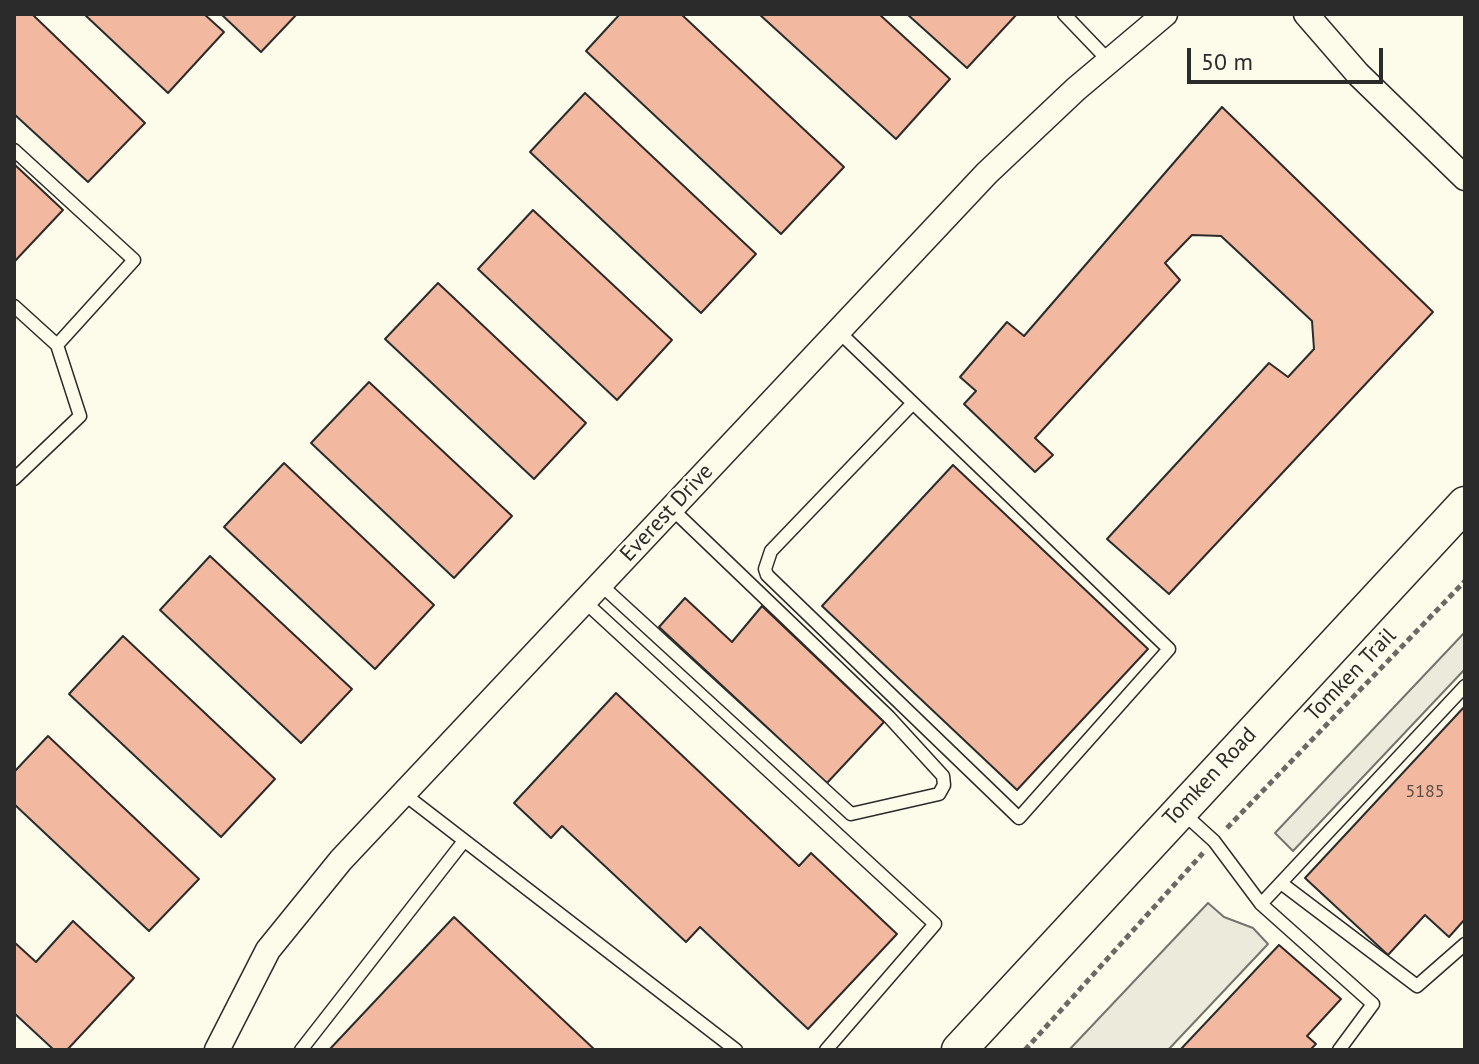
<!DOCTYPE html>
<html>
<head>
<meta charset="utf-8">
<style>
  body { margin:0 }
  #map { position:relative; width:1479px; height:1064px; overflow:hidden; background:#fdfbea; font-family:"PT Sans",sans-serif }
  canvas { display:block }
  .frame { position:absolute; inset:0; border:16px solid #2b2b2b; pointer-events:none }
  .scale { position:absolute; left:1187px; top:48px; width:196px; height:36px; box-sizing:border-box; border:4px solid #2b2b2b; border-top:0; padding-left:10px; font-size:24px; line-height:28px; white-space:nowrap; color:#2b2b2b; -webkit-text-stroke:6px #fdfbea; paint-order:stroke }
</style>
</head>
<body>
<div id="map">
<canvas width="1479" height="1064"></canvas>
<div class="frame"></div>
<div class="scale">50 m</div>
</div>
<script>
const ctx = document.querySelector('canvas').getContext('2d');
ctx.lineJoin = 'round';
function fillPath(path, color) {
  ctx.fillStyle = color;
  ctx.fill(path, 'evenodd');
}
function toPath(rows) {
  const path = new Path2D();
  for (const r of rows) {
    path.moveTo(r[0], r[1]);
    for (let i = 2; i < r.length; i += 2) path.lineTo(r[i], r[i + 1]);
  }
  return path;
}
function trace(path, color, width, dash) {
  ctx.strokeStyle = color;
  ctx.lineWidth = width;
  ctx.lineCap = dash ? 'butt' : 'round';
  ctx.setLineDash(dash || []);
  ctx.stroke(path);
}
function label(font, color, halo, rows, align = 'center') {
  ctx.font = font + ' "PT Sans",sans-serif';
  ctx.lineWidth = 6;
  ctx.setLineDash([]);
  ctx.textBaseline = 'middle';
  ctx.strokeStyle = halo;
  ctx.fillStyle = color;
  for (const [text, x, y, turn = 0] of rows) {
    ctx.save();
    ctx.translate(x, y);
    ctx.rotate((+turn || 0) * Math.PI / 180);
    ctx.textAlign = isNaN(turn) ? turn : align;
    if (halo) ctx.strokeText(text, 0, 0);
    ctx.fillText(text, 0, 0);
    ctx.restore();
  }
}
const parking = toPath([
  [1465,632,1465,669,1293,851,1275,833,1465,632],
  [1208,903,1224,917,1253,928,1268,944,1168,1050,1069,1050,1208,903]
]);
const building = toPath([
  [14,14,32,14,145,123,88,182,14,114,14,14],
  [84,14,204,14,224,32,168,93,84,14],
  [221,14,297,14,261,52,221,14],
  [620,14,681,14,844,167,781,234,586,51,620,14],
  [759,14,879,14,950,79,896,139,759,14],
  [907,14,1017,14,967,68,907,14],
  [585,93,756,254,701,313,530,152,585,93],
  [1222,107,1433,312,1169,594,1107,539,1269,363,1288,377,1314,349,1312,321,1221,236,1192,235,1165,263,1180,280,1035,438,1053,455,1035,472,964,404,976,391,960,377,1007,322,1024,336,1222,107],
  [14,164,63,210,14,262,14,164],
  [533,210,672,340,617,400,478,269,533,210],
  [438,283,586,423,534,479,385,339,438,283],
  [369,382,512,516,454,578,311,443,369,382],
  [284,463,434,605,375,669,224,527,284,463],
  [953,465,1148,649,1017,790,822,606,953,465],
  [210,556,352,689,301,743,160,610,210,556],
  [685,598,732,642,762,606,884,722,827,783,659,627,685,598],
  [123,636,275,779,221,837,69,694,123,636],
  [616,693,799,866,811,853,897,934,808,1029,700,927,686,942,562,826,551,838,514,803,616,693],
  [1465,706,1465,919,1449,937,1425,915,1388,955,1305,878,1465,706],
  [48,736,199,879,149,931,14,804,14,772,48,736],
  [454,917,595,1050,329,1050,454,917],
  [73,921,134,978,67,1050,54,1050,14,1013,14,942,36,962,73,921],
  [1279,945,1341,999,1307,1036,1316,1044,1310,1050,1180,1050,1279,945]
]);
const path = toPath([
  [1227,828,1465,581],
  [1025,1050,1203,853]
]);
const lane = toPath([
  [1064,14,1109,61],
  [14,150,134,260,57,345,14,306],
  [838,331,1169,649,1019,818,767,575,765,569,771,551,913,403],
  [14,479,80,416,57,345],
  [600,584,851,814,939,794,944,785,943,776,889,717,671,508],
  [584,601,935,924,826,1050],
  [404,794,736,1050],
  [1182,812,1214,841,1261,904,1373,1004,1339,1050],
  [1281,883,1417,986,1465,944],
  [1261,904,1465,686],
  [301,1050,464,841]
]);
const street = toPath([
  [1306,14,1358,74,1465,178],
  [217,1050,268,950,341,860,987,173,1076,89,1165,14]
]);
const secondary = toPath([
  [959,1050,1465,504]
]);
const numberNames = [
  ["5185",1425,792]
];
const streetNames = [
  ["Everest Drive",667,513,-47],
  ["Tomken Trail",1351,675,-46],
  ["Tomken Road",1210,777,-47]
];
fillPath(parking, '#eceadb');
trace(parking, '#74746e', 2);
fillPath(building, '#f2b8a0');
trace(building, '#2b2b2b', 2);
trace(lane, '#2b2b2b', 15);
trace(street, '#2b2b2b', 27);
trace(secondary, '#2b2b2b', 37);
trace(path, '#6a6964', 5, [6, 4]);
trace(lane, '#fdfbea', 12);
trace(street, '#fdfbea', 24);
trace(secondary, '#fdfbea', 34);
label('18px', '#5d4e48', null, numberNames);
label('22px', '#2b2b2b', '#fdfbea', streetNames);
</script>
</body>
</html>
